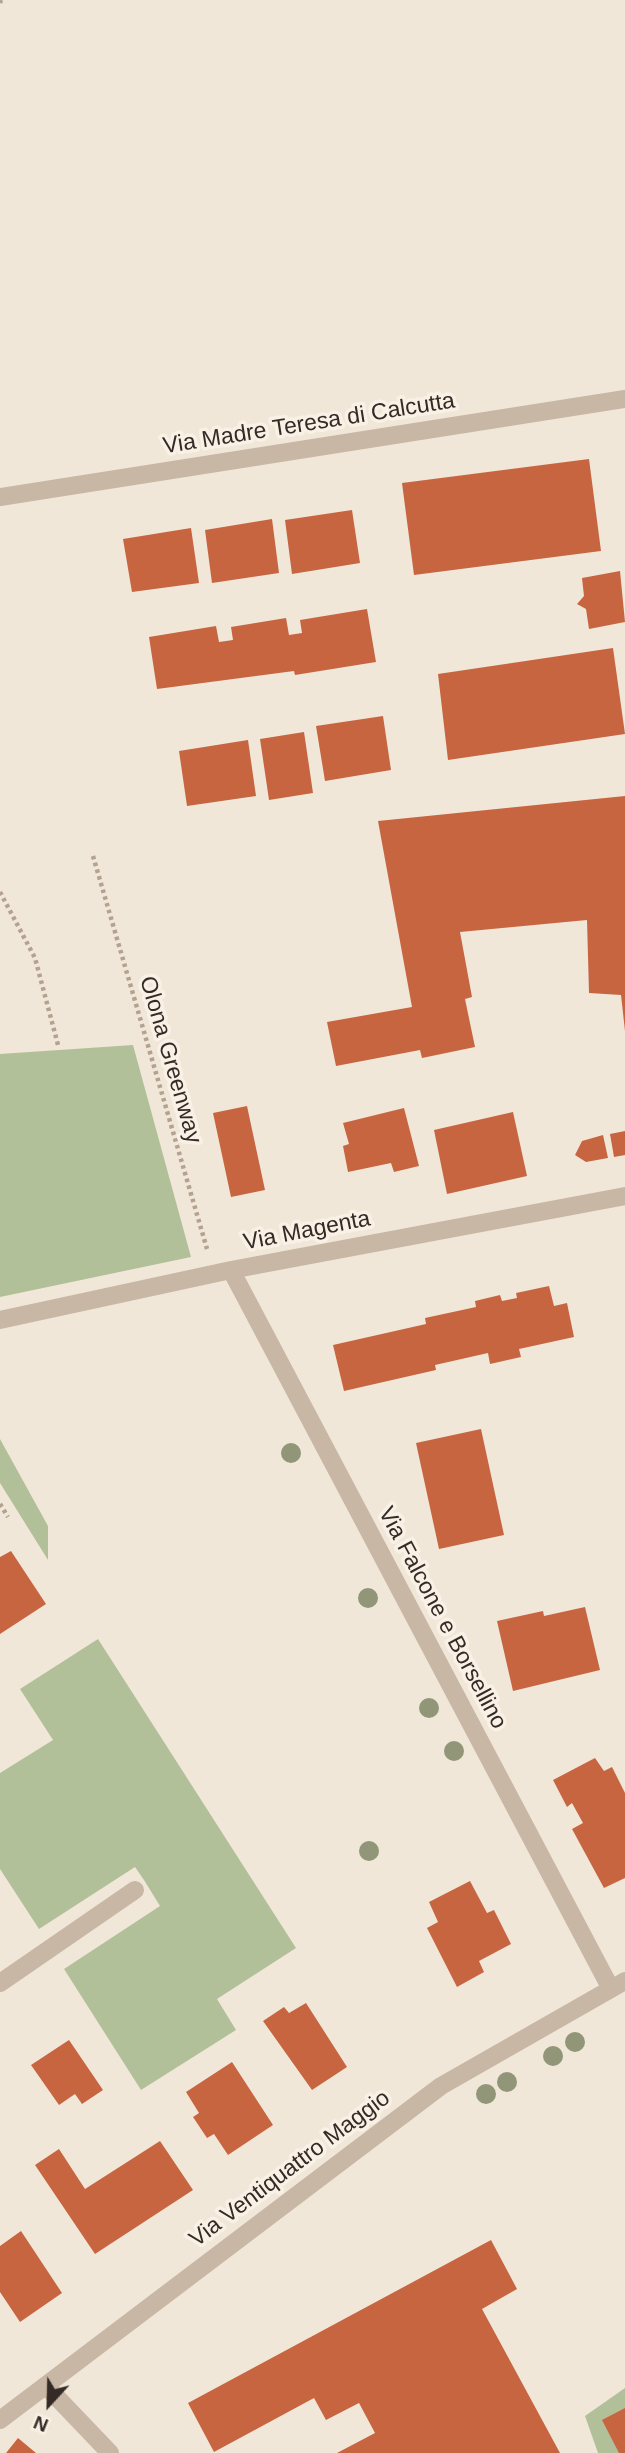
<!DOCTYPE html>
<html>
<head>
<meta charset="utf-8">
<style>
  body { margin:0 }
  #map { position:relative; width:625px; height:2453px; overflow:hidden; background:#f1e7d9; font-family:Helvetica,sans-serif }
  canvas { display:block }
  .north { position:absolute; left:14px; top:2369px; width:70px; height:70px; -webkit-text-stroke:5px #f9f1e5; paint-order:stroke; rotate:202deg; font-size:19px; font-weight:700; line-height:28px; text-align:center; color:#352b26 }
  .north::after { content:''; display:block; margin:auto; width:24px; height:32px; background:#352b26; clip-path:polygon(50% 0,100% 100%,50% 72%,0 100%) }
</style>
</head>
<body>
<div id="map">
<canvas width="625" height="2453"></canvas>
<div class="north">N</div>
</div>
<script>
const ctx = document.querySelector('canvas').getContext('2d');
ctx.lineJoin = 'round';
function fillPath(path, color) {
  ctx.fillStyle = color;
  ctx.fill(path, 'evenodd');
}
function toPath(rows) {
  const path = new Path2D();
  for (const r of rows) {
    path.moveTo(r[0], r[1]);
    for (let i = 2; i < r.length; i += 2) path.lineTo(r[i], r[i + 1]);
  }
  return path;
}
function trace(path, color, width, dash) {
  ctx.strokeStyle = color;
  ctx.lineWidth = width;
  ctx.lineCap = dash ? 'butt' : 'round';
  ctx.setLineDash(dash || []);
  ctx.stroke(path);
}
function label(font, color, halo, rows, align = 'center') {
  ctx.font = font + ' Helvetica,sans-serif';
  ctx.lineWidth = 7;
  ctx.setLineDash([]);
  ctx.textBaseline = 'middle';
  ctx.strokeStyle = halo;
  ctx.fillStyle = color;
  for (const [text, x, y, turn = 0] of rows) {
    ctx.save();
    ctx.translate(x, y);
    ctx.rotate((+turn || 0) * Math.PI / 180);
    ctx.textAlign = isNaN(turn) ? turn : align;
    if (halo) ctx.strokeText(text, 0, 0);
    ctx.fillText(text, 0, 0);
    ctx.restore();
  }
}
const green = toPath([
  [133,1045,191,1257,0,1297,0,1054],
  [0,1439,48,1526,48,1560,0,1483],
  [98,1639,296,1948,217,1999,236,2030,141,2090,64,1969,160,1906,144,1880,135,1867,39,1929,0,1869,0,1773,53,1740,20,1689],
  [625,2388,625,2453,598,2453,585,2416]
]);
const building = toPath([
  [589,459,601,551,414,575,402,483],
  [352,510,360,563,292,574,285,520],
  [272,519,279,573,212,583,205,530],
  [191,528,199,583,132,592,123,539],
  [620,571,625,622,589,629,586,609,577,604,584,596,582,578],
  [367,609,376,662,295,675,294,671,157,689,149,637,216,626,219,642,233,640,231,627,286,618,289,635,302,633,300,620],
  [613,648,625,734,448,760,438,674],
  [383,716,391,770,325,781,316,726],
  [304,732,313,793,269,800,260,739],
  [248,740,256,796,187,806,179,751],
  [625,796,625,1031,621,995,589,993,587,920,460,932,472,997,465,999,475,1047,422,1058,420,1050,336,1066,327,1022,412,1007,378,821],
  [247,1106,265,1190,231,1197,213,1113],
  [404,1108,419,1166,394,1172,391,1163,348,1172,343,1146,349,1144,343,1123],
  [513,1112,527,1176,447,1194,434,1130],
  [625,1131,625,1155,614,1157,610,1134],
  [603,1135,608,1158,586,1162,575,1155,582,1141],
  [549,1286,554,1306,567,1303,574,1337,519,1349,521,1357,490,1364,488,1353,435,1365,436,1370,344,1391,333,1345,426,1324,425,1318,476,1307,475,1301,500,1295,502,1301,517,1298,516,1293],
  [481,1429,504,1535,439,1549,416,1443],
  [11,1551,46,1604,0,1634,0,1557],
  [585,1607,600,1670,513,1691,497,1621,543,1611,544,1616],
  [595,1758,604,1771,612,1767,625,1793,625,1878,604,1888,572,1829,583,1823,572,1803,567,1807,553,1780],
  [470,1881,487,1913,494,1910,511,1944,479,1961,484,1972,457,1987,427,1928,438,1922,429,1902],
  [306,2003,347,2067,312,2090,263,2021,284,2007,289,2013],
  [69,2040,103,2090,82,2104,75,2094,59,2105,31,2065],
  [232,2062,273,2125,228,2155,214,2134,207,2138,193,2117,199,2113,186,2092],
  [160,2141,193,2190,95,2254,35,2165,59,2149,85,2189],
  [21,2231,62,2293,20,2322,0,2292,0,2246],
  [491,2240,517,2289,482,2309,560,2453,337,2453,375,2433,359,2403,326,2420,314,2398,214,2452,188,2403],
  [625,2408,625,2453,619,2453,602,2420],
  [18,2438,36,2453,6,2453]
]);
const path = toPath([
  [0,3,1,0],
  [93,856,207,1249],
  [0,892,35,958,58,1045],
  [0,1504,8,1517]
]);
const minor = toPath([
  [0,497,625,399],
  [231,1270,611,1989],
  [0,1320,231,1270,625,1196],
  [0,1983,135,1890],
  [46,2386,110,2453],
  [0,2420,441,2086,625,1981]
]);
const trees = [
  [291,1453],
  [368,1598],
  [429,1708],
  [454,1751],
  [369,1851],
  [575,2042],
  [553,2056],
  [507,2082],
  [486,2094]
];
const streetNames = [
  ["Via Madre Teresa di Calcutta",309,424,-9],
  ["Olona Greenway",170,1060,74],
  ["Via Magenta",307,1231,-11],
  ["Via Falcone e Borsellino",442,1618,62],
  ["Via Ventiquattro Maggio",290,2169,-37]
];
fillPath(green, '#b2c099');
fillPath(building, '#c76541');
trace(path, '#b5a18f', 4.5, [3.5, 3.5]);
trace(minor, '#c9b7a5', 18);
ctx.fillStyle = '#919679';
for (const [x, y] of trees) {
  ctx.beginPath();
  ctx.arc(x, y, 10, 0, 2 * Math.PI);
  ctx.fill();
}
label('23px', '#352b26', '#f9f1e5', streetNames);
</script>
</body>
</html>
